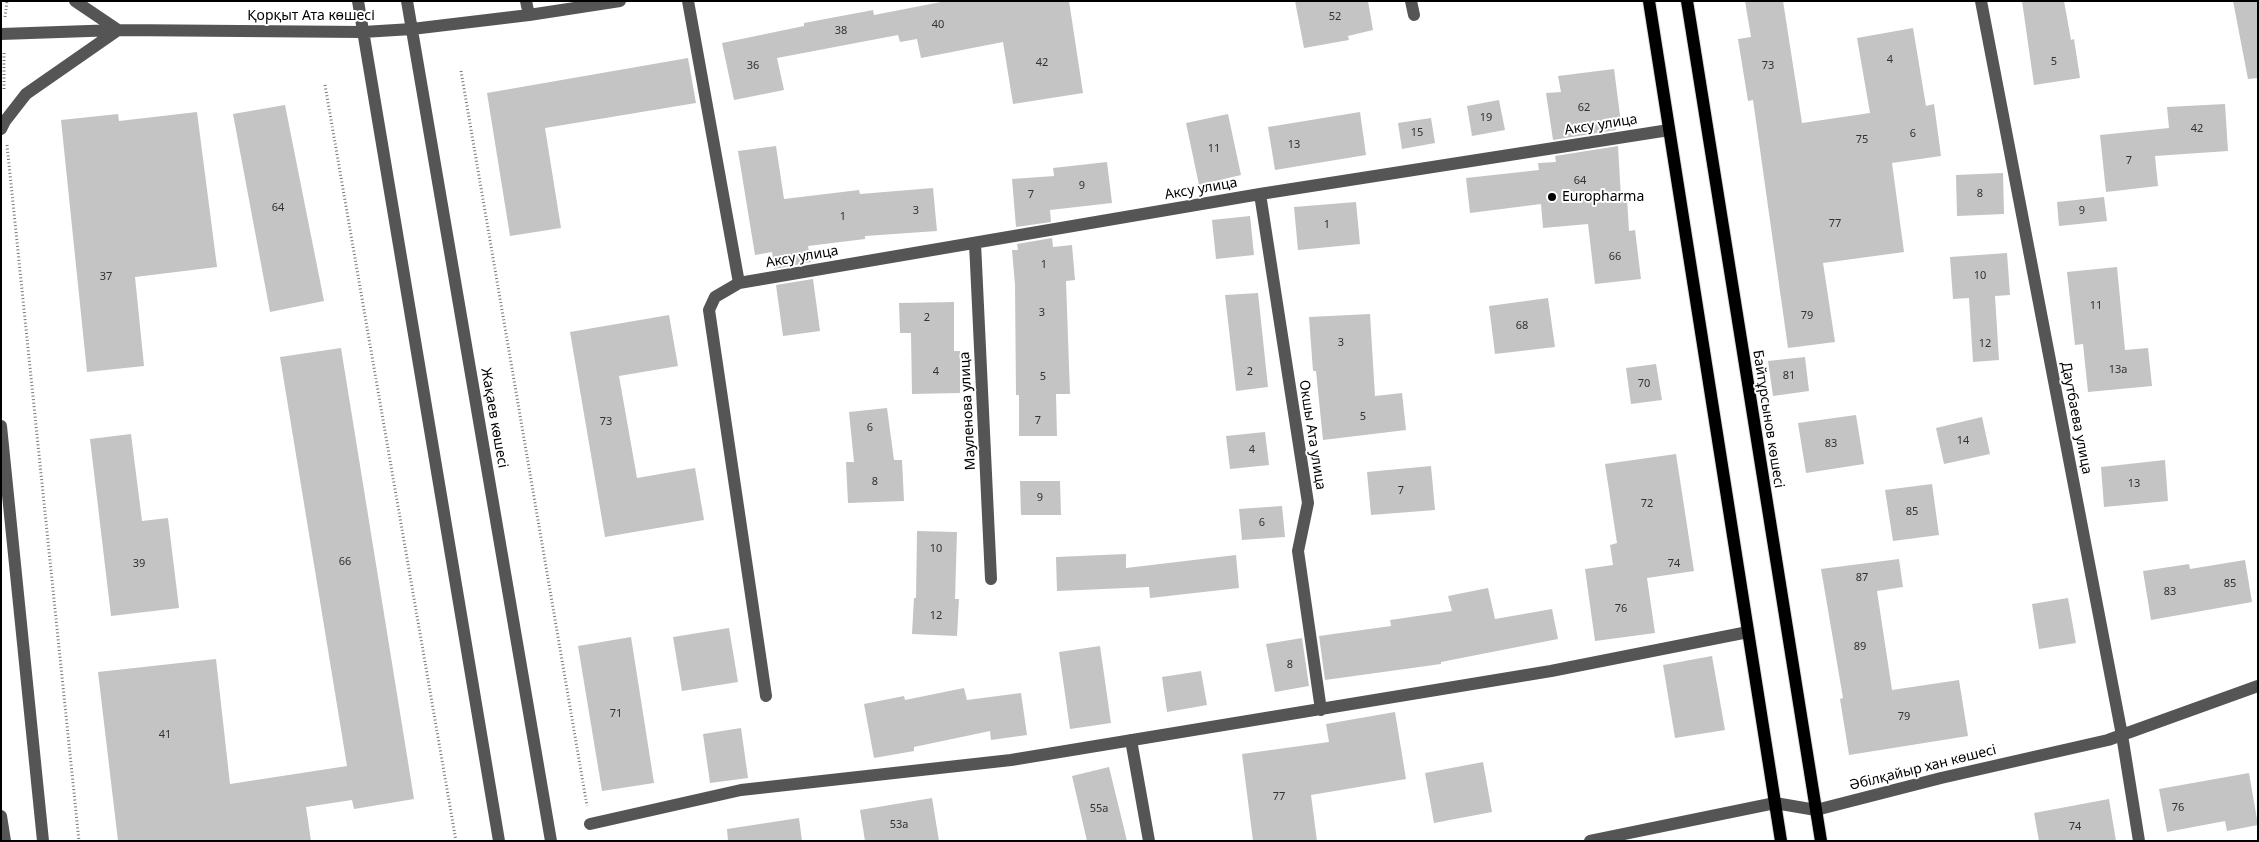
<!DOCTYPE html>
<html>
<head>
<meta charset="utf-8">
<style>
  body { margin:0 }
  #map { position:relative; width:2259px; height:842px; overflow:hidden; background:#fff; font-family:"Noto Sans",sans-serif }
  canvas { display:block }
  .frame { position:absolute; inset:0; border:2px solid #000; pointer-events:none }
</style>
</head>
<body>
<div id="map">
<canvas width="2259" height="842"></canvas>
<div class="frame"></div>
</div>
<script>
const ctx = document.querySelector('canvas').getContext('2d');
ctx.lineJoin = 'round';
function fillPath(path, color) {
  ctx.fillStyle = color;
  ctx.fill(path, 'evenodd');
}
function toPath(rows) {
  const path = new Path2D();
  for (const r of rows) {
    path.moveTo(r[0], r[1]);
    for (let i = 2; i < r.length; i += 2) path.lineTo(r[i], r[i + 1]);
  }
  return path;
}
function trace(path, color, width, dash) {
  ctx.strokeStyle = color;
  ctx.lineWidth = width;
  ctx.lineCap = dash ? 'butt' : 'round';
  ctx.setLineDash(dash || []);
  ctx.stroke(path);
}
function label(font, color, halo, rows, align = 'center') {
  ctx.font = font + ' "Noto Sans",sans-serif';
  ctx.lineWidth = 4;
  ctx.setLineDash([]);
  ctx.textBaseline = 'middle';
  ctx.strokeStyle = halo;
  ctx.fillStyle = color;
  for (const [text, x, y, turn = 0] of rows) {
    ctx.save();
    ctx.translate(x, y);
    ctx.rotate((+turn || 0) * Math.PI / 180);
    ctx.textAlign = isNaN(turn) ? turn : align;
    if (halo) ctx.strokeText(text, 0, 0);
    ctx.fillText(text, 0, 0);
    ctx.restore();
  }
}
const building = toPath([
  [946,1,1069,1,1083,93,1013,104,1003,42,921,58,917,39,900,42,898,35,777,58,784,90,734,100,722,43,804,26,804,23,873,10,874,15],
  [1295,1,1368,1,1373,30,1348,36,1349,40,1304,48],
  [1745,1,1783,1,1802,123,1870,113,1857,38,1913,28,1926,106,1934,104,1941,156,1892,163,1904,252,1823,263,1835,342,1788,348,1753,100,1748,101,1738,39,1751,37],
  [2022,1,2064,1,2071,40,2074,39,2080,78,2034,85],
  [2233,1,2258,1,2258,78,2248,79],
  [688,58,696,103,545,128,561,228,510,236,487,93],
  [1614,69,1621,123,1616,123,1616,130,1553,140,1546,93,1561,92,1558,76],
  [1499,100,1505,130,1472,136,1467,106],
  [2225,104,2228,151,2155,156,2158,186,2106,192,2100,135,2169,128,2167,107],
  [285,105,324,301,270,312,233,114],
  [197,112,217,267,135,277,144,366,87,372,61,120,118,114,119,121],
  [1360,112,1366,155,1275,170,1268,127],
  [1228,114,1241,175,1199,185,1186,123],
  [1431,118,1435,143,1402,149,1398,123],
  [776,146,784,199,859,190,860,194,933,188,937,231,865,236,865,239,808,246,811,262,774,269,772,252,755,255,738,151],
  [1618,146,1621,198,1627,198,1629,231,1635,230,1641,279,1595,284,1588,224,1543,228,1541,204,1470,213,1466,178,1539,170,1538,163,1556,162,1555,156],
  [1107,162,1112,203,1050,210,1051,222,1016,227,1012,179,1054,176,1053,168],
  [2003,173,2004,214,1957,216,1956,175],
  [2104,197,2107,221,2059,226,2057,202],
  [1356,202,1360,244,1298,250,1294,207],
  [1250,216,1254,255,1216,259,1212,220],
  [1052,238,1053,247,1072,245,1075,280,1066,281,1070,394,1056,394,1057,436,1019,436,1019,395,1016,395,1015,285,1012,250,1018,250,1017,244],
  [2007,253,2010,295,1995,296,1999,360,1973,362,1969,298,1953,299,1950,257],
  [2117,267,2125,350,2148,348,2152,386,2088,392,2083,344,2075,345,2067,272],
  [813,279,820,331,783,336,776,285],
  [1258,293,1268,387,1236,391,1225,295],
  [1548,298,1555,347,1495,354,1489,306],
  [954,302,954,351,960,351,960,393,912,394,911,333,900,333,899,303],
  [1370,314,1375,396,1402,393,1406,430,1323,440,1316,371,1313,371,1309,317],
  [669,315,678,366,619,376,637,478,695,468,704,520,605,537,570,332],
  [341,348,414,799,354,809,352,800,306,807,311,841,118,841,98,672,216,659,230,784,347,766,280,357],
  [1805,357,1809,391,1773,396,1768,361],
  [1656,364,1662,400,1631,404,1626,368],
  [887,408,894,460,902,460,904,501,848,503,846,462,854,462,849,412],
  [1856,415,1864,464,1806,473,1798,423],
  [1982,417,1990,454,1944,464,1936,428],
  [1265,432,1269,465,1230,469,1226,436],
  [131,434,142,521,168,518,179,608,111,616,90,439],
  [1676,454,1694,571,1647,578,1655,633,1595,641,1585,569,1613,565,1610,545,1617,543,1605,464],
  [2165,460,2168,501,2104,507,2101,467],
  [1431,466,1435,510,1371,515,1367,472],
  [1020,481,1060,481,1061,515,1021,515],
  [1932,484,1939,535,1893,541,1885,490],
  [1282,506,1285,537,1242,540,1239,509],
  [917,531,957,532,955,599,959,599,957,636,912,634,914,598,916,598],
  [1126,554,1126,568,1236,555,1239,588,1150,598,1149,587,1057,591,1056,557],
  [1899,559,1903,587,1877,591,1892,690,1959,680,1968,736,1849,755,1840,699,1843,698,1821,569],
  [2245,560,2252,602,2151,620,2143,571,2189,564,2190,569],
  [1488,588,1495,619,1552,609,1558,639,1441,662,1441,664,1325,680,1319,636,1391,626,1390,620,1452,611,1448,596],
  [2068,598,2076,643,2039,649,2032,604],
  [729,628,738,682,682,691,673,637],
  [631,637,654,783,602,791,578,646],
  [1302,638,1309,686,1275,692,1266,644],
  [1100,646,1111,723,1070,729,1059,652],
  [1712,656,1725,730,1675,738,1663,665],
  [1201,671,1207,705,1167,712,1162,677],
  [964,688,967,700,1021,693,1027,735,991,740,990,731,914,747,914,751,874,758,864,704,904,696,905,700],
  [1395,712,1406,779,1311,795,1317,841,1253,841,1242,754,1329,742,1326,724],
  [741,728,748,778,710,783,703,734],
  [1483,762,1492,812,1434,823,1425,773],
  [1109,767,1127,841,1087,841,1072,776],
  [2249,773,2258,825,2227,831,2225,821,2167,832,2159,789],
  [932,798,939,841,865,841,860,810],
  [2109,799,2116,841,2039,841,2034,813],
  [799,818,802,841,728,841,727,829]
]);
const path = toPath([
  [5,17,7,1],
  [4,53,4,91],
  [461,71,587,806],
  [325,85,456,841],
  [7,145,79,841]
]);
const minor = toPath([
  [358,1,499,841],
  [407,1,551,841],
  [526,1,529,15],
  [688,1,739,283],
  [1411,1,1414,15],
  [1981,1,2122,735,2139,841],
  [1,34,118,30,363,32,412,29,529,15,620,1],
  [1,129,5,121,26,94,118,30,75,1],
  [1260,194,1308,503,1298,551,1321,710],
  [975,243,991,579],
  [1,426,43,841],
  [766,696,709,310,715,297,739,283,1260,194,1669,130],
  [1131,740,1149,841],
  [1,816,5,841],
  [590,824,741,790,1011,760,1551,671,1748,632],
  [1590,841,1775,803,1816,810,1941,778,2108,740,2258,686]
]);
const major = toPath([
  [1649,1,1781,841],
  [1687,1,1821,841]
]);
const markers = [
  [1552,197,5,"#000"]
];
const numberNames = [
  ["52",1335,17],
  ["40",938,25],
  ["38",841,31],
  ["4",1890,60],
  ["5",2054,62],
  ["42",1042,63],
  ["36",753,66],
  ["73",1768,66],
  ["62",1584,108],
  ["19",1486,118],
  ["42",2197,129],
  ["15",1417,133],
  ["6",1913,134],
  ["75",1862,140],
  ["13",1294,145],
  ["11",1214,149],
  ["7",2129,161],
  ["64",1580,181],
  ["9",1082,186],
  ["8",1980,194],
  ["7",1031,195],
  ["64",278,208],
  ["3",916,211],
  ["9",2082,211],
  ["1",843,217],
  ["77",1835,224],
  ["1",1327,225],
  ["66",1615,257],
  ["1",1044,265],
  ["10",1980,276],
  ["37",106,277],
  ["11",2096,306],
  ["3",1042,313],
  ["79",1807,316],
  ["2",927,318],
  ["68",1522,326],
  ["3",1341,343],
  ["12",1985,344],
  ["13а",2118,370],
  ["4",936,372],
  ["2",1250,372],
  ["81",1789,376],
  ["5",1043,377],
  ["70",1644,384],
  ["5",1363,417],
  ["7",1038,421],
  ["73",606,422],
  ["6",870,428],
  ["14",1963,441],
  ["83",1831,444],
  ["4",1252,450],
  ["8",875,482],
  ["13",2134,484],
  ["7",1401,491],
  ["9",1040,498],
  ["72",1647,504],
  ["85",1912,512],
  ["6",1262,523],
  ["10",936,549],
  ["66",345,562],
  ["39",139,564],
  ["74",1674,564],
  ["87",1862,578],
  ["85",2230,584],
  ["83",2170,592],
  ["76",1621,609],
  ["12",936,616],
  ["89",1860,647],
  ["8",1290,665],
  ["71",616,714],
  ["79",1904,717],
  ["41",165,735],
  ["77",1279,797],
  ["76",2178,808],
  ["55а",1099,809],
  ["53а",899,825],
  ["74",2075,827]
];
const streetNames = [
  ["Қорқыт Ата көшесі",311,16],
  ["Аксу улица",1601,125,-9],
  ["Аксу улица",1201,189,-10],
  ["Аксу улица",802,257,-10],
  ["Мауленова улица",968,411,-93],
  ["Жақаев көшесі",494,418,80],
  ["Даутбаева улица",2076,418,79],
  ["Байтұрсынов көшесі",1768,419,81],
  ["Окшы Ата улица",1312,435,81],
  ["Әбілқайыр хан көшесі",1923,768,-14]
];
const poiNames = [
  ["Europharma",1562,197]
];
fillPath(building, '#c4c4c4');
trace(major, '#dbdbdb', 14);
trace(path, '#777', 3, [1, 2.5]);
trace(minor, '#555', 12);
trace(major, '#000', 12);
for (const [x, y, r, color] of markers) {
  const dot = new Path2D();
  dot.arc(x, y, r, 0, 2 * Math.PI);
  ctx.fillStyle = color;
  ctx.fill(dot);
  trace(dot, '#fff', 2);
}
label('11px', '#313131', null, numberNames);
label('14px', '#000', '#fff', streetNames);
label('14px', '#000', '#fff', poiNames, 'left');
</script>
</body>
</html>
